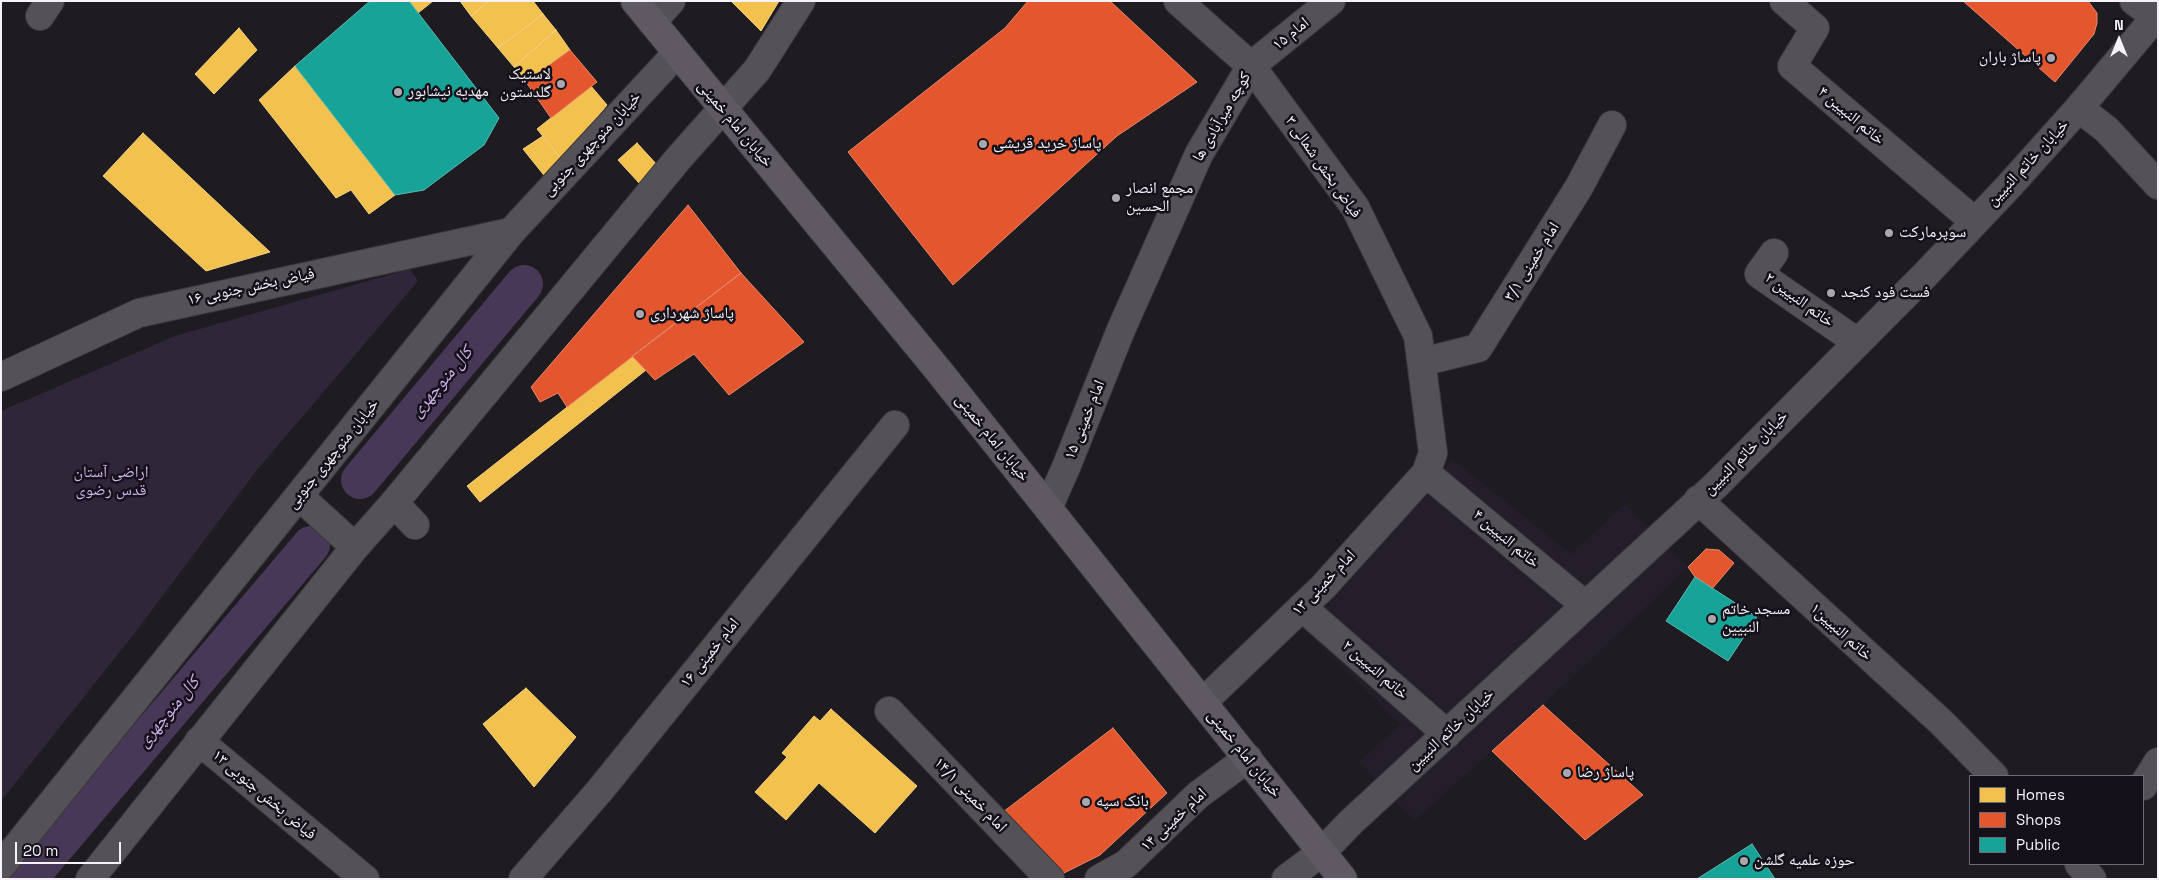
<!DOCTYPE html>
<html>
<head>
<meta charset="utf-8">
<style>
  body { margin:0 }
  #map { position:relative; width:2159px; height:880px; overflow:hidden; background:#1e1c21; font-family:"Space Grotesk",sans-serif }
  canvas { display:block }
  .frame { position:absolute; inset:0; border:2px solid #f5f2f8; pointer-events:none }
  .legend { position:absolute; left:1969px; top:775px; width:175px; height:90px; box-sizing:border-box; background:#15111a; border:1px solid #6f6b73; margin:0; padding:6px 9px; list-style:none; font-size:15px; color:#f5f2f8 }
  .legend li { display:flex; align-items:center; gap:10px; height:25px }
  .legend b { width:25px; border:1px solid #6f6b73 }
  .north { position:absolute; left:2094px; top:15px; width:50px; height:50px; -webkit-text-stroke:4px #15111a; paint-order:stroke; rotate:0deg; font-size:14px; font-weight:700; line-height:20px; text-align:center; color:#f5f2f8 }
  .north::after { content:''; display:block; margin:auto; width:18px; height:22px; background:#f5f2f8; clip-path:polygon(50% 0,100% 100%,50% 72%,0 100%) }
  .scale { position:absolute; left:15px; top:842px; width:106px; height:22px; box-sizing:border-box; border:2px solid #f5f2f8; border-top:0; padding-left:6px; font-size:15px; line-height:18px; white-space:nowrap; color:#f5f2f8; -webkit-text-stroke:4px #15111a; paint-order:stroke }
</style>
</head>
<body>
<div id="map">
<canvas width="2159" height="880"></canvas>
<div class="frame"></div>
<ul class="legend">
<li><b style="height:14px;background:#f2c14e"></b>Homes</li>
<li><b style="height:14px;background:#e4572e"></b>Shops</li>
<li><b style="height:14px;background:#17a398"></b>Public</li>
</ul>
<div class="north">N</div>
<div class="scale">20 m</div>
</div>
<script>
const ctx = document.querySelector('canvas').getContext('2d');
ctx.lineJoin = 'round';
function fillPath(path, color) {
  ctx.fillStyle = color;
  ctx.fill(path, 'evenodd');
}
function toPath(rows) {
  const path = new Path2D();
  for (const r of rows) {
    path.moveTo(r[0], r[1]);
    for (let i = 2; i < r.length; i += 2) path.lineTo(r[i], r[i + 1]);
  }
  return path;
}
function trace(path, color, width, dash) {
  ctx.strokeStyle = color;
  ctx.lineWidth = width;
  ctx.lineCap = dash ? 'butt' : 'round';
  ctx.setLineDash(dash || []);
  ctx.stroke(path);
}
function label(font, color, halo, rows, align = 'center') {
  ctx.font = font + ' "Space Grotesk","Noto Naskh Arabic",sans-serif';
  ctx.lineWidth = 5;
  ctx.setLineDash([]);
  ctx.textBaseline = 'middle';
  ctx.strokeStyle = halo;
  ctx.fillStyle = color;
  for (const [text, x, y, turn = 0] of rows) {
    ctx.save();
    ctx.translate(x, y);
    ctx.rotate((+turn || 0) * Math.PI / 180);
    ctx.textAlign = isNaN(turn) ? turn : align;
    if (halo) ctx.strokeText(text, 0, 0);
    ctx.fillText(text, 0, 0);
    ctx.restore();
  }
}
const built = toPath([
  [1452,459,1571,554,1625,504,1688,567,1543,705,1414,821,1359,761,1401,725,1306,631]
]);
const green = toPath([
  [410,269,418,281,257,470,134,634,1,801,1,411,175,336]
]);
const homes = toPath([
  [409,1,433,1,418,13,409,1],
  [460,1,489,1,471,16,460,1],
  [489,1,533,1,543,14,498,48,471,16,489,1],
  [731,1,779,1,761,31,731,1],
  [543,14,556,30,514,67,498,48,543,14],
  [239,28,257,50,214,94,195,74,239,28],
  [556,30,570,50,526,82,514,67,556,30],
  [295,66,395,195,369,214,351,190,336,198,259,100,295,66],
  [591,86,607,105,562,160,537,129,591,86],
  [143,133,270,252,206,271,103,176,143,133],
  [543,136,562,160,547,179,523,149,543,136],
  [637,143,659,167,640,184,618,160,637,143],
  [632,356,646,370,480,502,467,486,632,356],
  [526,688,576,737,534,787,483,724,526,688],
  [831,709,917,786,875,833,819,783,786,820,755,792,787,757,782,753,814,716,820,721,831,709]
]);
const shops = toPath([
  [1028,1,1110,1,1197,82,1117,136,953,285,848,152,1005,28,1028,1],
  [1963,1,2088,1,2097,13,2097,23,2094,34,2055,82,1963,1],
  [570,50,597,82,551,118,526,82,570,50],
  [688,205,741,273,567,407,558,393,540,402,531,387,688,205],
  [741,273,804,342,729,395,694,354,655,380,632,356,741,273],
  [1706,549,1719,550,1734,563,1712,589,1695,577,1688,567,1706,549],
  [1543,705,1643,795,1585,840,1492,751,1543,705],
  [1113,728,1167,793,1100,855,1060,875,1003,812,1113,728]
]);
const public = toPath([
  [370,1,409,1,499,118,484,145,424,190,395,195,295,66,370,1],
  [1695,577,1757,617,1728,661,1666,621,1695,577],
  [1752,844,1775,879,1697,879,1752,844]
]);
const canal = toPath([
  [360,480,524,284],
  [28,879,311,545]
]);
const minor = toPath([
  [1178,1,1251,66,1355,207,1418,336,1433,453,1426,473,1323,587,1203,702],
  [1784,1,1815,28,1792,66,1974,221],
  [2134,1,2156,17],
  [40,16,50,1],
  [652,22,671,1],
  [2079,108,2107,130,2158,185],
  [1774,253,1759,274,1857,342],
  [1422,362,1478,348,1579,187,1612,125],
  [1,377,139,313,511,232],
  [1426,473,1585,605],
  [299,496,355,547],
  [1698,500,1941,722,1994,776],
  [394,503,415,525],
  [1048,508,1067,465,1120,332,1199,154,1251,66,1331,1],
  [1302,607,1447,734],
  [889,711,1050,879],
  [199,741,365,879],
  [2143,786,2158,762],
  [2079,864,2092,879],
  [1,866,511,232,677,53],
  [90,879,355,547,394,503,678,159,757,70,801,1],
  [523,879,601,789,895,425],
  [1099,879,1126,864,1198,795,1248,758],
  [1286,879,1322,852,1351,822,1716,485,1925,275,2010,185,2079,108,2158,14]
]);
const major = toPath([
  [635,1,938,370,1343,879]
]);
const markers = [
  [2051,58,5,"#aaa7ad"],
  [561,84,5,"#aaa7ad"],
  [398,92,5,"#aaa7ad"],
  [983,144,5,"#aaa7ad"],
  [1116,198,5,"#aaa7ad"],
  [1889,233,5,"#aaa7ad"],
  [1831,293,5,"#aaa7ad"],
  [640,314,5,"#aaa7ad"],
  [1712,619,5,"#aaa7ad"],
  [1567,773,5,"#aaa7ad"],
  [1086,802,5,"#aaa7ad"],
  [1744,861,5,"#aaa7ad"]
];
const streetNames = [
  ["امام ۱۵",1291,34,-39],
  ["خاتم النبیین ۴",1851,116,40],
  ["کوچه میرآبادی ها",1222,117,-60],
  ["خیابان امام خمینی",735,124,50],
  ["خیابان منوچهری جنوبی",592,144,-47],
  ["خیابان خاتم النبیین",2028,163,-47],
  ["فیاض بخش شمالی ۳",1323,167,55],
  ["امام خمینی ۳/۱",1532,262,-58],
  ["فیاض بخش جنوبی ۱۶",251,287,-12],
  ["خاتم النبیین ۲",1799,300,36],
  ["امام خمینی ۱۵",1085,420,-68],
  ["خیابان امام خمینی",992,438,51],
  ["خیابان خاتم النبیین",1746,453,-45],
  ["خیابان منوچهری جنوبی",333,454,-51],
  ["خاتم النبیین ۴",1506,539,40],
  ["امام خمینی ۱۳",1324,583,-46],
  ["خاتم النبیین۱",1841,632,42],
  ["امام خمینی ۱۶",710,653,-51],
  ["خاتم النبیین ۲",1375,670,41],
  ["خیابان خاتم النبیین",1451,730,-43],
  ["خیابان امام خمینی",1244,754,51],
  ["فیاض بخش جنوبی ۱۳",264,795,40],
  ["امام خمینی ۱۴/۱",970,795,46],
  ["امام خمینی ۱۴",1174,820,-43]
];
const poiNames = [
  ["پاساژ باران",2041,58,"right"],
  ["لاستیک",551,75,"right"],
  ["گلدستون",551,93,"right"],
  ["مهدیه نیشابور",408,92],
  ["پاساژ خرید قریشی",993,144],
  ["مجمع انصار",1126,189],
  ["الحسین",1126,207],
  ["سوپرمارکت",1899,233],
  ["فست فود کنجد",1841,293],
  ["پاساژ شهرداری",650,314],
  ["مسجد خاتم",1722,610],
  ["النبیین",1722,628],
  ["پاساژ رضا",1577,773],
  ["بانک سپه",1096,802],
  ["حوزه علمیه گلشن",1754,861]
];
const parkNames = [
  ["اراضی آستان",111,473],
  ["قدس رضوی",111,491]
];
const waterNames = [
  ["کال منوچهری",442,382,-50],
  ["کال منوچهری",169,712,-50]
];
fillPath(built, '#241e2b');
fillPath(green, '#2f263a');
fillPath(homes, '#f2c14e');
trace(homes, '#f3d081', 1);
fillPath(shops, '#e4572e');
trace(shops, '#e9866b', 1);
fillPath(public, '#17a398');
trace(public, '#5abbb5', 1);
trace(canal, '#473857', 38);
trace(minor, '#3b393d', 30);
trace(major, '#3b393d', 30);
trace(minor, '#545256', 28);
trace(major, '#5f5964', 28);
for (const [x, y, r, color] of markers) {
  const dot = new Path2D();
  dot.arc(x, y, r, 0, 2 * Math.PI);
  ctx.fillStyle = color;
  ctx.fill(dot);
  trace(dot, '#15111a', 2);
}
label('16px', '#f5f2f8', '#15111a', streetNames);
label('16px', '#f5f2f8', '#15111a', poiNames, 'left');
label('16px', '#d2b5f1', '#15111a', parkNames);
label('italic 18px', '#cdb0eb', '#15111a', waterNames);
</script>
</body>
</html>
